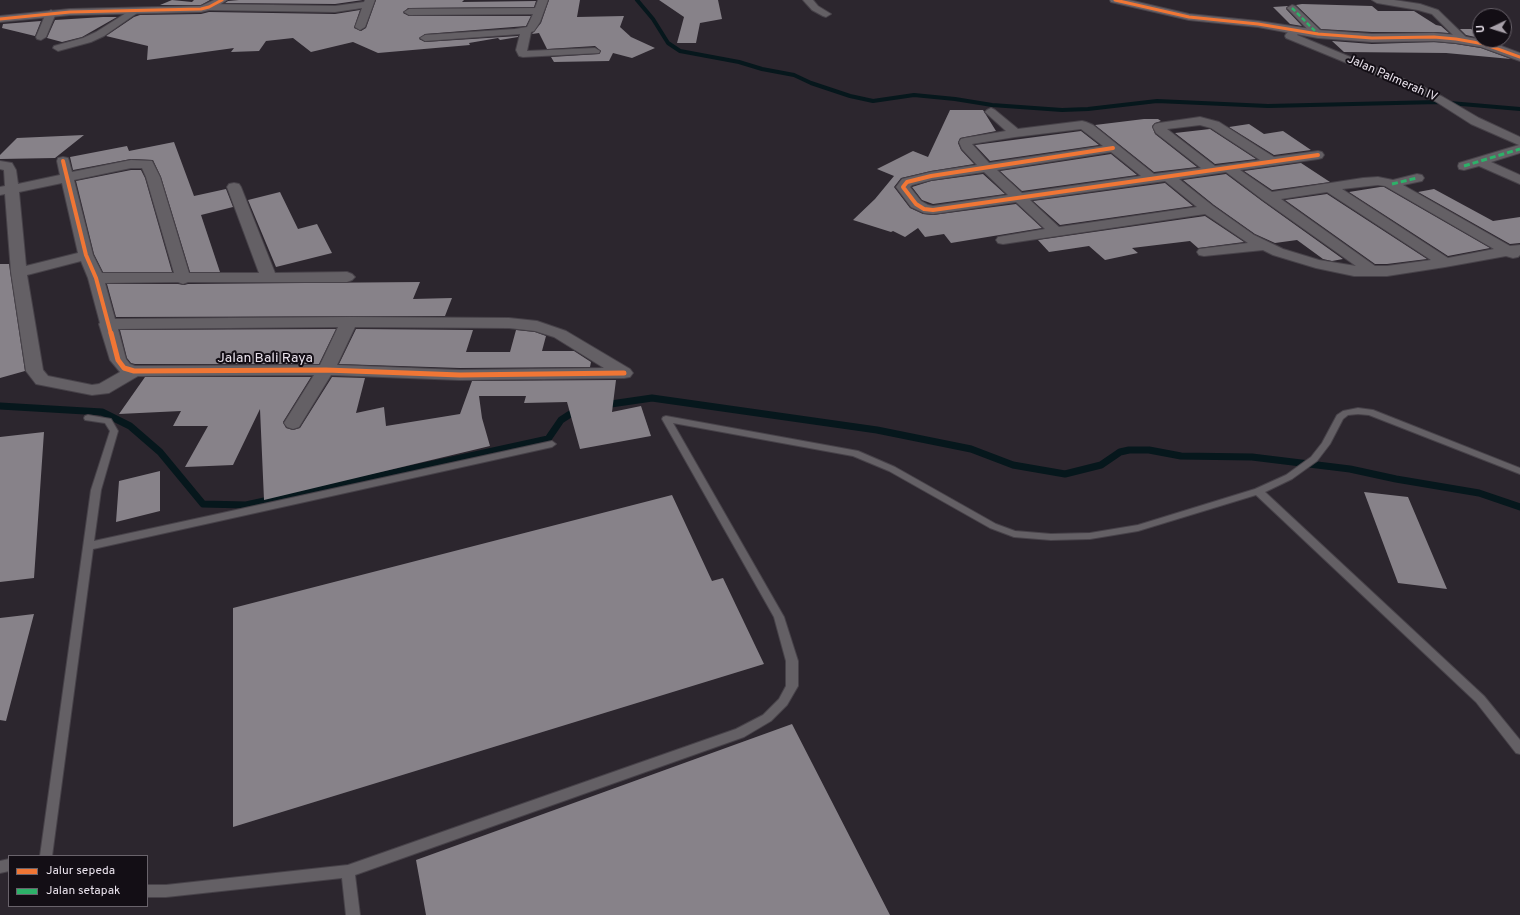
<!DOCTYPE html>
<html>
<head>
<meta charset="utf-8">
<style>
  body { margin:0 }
  #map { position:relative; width:1520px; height:915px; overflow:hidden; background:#2c262e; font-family:Overpass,sans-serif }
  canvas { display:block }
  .legend { position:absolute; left:8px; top:855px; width:140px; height:52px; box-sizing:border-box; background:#130e15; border:1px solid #69636b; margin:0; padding:5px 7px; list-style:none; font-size:12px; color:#eae3ed }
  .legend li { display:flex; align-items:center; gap:8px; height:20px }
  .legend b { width:20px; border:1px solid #69636b }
  .north { position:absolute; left:1472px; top:8px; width:40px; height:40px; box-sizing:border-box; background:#130e15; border:1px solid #69636b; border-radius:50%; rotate:266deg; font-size:11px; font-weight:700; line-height:16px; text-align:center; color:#eae3ed }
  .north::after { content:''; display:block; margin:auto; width:14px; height:18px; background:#a8a1aa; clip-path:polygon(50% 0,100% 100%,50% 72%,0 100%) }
</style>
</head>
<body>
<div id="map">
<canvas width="1520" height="915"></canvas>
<ul class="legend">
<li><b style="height:5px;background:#f07635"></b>Jalur sepeda</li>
<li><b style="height:5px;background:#2db169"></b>Jalan setapak</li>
</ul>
<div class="north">U</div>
</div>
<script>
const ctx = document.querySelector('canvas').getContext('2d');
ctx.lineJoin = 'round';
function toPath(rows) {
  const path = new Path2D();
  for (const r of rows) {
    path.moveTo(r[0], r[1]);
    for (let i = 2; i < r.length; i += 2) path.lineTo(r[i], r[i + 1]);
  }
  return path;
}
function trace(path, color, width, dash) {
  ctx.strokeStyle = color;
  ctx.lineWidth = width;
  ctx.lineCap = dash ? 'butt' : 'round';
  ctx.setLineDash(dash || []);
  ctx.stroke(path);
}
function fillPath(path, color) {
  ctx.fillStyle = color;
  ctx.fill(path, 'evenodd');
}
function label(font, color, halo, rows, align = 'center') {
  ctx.font = font + ' Overpass,sans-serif';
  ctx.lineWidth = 4;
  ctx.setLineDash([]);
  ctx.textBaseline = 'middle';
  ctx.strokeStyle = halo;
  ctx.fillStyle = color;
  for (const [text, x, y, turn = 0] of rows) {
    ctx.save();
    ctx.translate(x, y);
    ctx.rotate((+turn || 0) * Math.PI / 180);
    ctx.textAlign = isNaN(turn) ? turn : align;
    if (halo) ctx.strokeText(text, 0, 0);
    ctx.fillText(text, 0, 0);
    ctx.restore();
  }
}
const streamFar1 = toPath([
  [637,0,653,19,668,43,680,51,739,62,762,69,794,75,811,83,850,96,873,101,914,95,955,99,992,105,1062,110,1088,109,1157,101,1268,106,1438,102,1520,109]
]);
const stream = toPath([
  [604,405,652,398,877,430,971,449,1013,465,1065,474,1101,465,1120,452,1129,450,1149,450,1181,456,1252,457,1350,469,1396,479,1479,493,1520,507],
  [0,406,102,412,130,426,160,452,203,504,246,505,548,439,561,420,578,409]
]);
const building = toPath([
  [172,0,192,2,194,0,210,0,201,5,160,5],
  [239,0,363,0,335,4,225,3,228,1],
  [376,0,464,0,462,2,536,1,534,7,408,8,403,13,409,16,531,16,526,26,425,34,419,39,425,42,518,36,518,37,500,40,498,38,469,43,470,45,378,53,353,42,311,52,293,38,266,41,259,51,231,52,234,48,147,60,148,46,106,36,134,17,140,15,201,14,209,12,335,14,360,10,354,28,361,31,366,28],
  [549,0,580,0,577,17,624,16,620,27,631,37,655,48,632,58,613,53,609,61,554,62,551,57,599,54,601,51,595,46,547,49,539,33,532,34,541,23],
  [659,0,718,0,722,19,700,23,696,43,677,43,684,17],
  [1302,4,1372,6,1378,11,1414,11,1436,25,1441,26,1449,33,1434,32,1372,32,1321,29,1296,5],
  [1288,6,1286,9,1302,26,1290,24,1273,7],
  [103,17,117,17,82,37,62,42,47,38,55,20],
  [41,21,35,36,2,28,3,24],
  [1460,29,1471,29,1480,34,1480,38,1466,35],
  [1332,41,1372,44,1434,42,1456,44,1481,48,1511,59,1446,53,1344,52],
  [950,110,983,110,996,131,960,138,958,143,961,150,974,164,931,171,901,178,894,187,910,208,923,214,933,215,1016,204,1042,228,951,243,944,234,925,237,918,228,905,237,893,231,891,232,853,220,875,199,894,176,877,169,913,151,928,157],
  [1144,119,1158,119,1161,121,1155,123,1152,126,1155,134,1197,167,1154,172,1095,125],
  [1249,124,1264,134,1283,131,1311,150,1274,155,1229,127],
  [1210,129,1256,159,1215,164,1175,133],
  [1081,131,1099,145,990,161,975,145],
  [84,135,55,158,0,159,0,155,17,138],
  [174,142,194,196,226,189,233,207,201,215,220,272,190,272,161,177,153,160,131,159,73,170,70,157,127,146,129,151],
  [1111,154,1137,175,1022,191,1000,171],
  [1301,163,1330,182,1272,190,1244,171],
  [131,170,141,170,145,178,172,272,103,272,94,254,76,181],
  [983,174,1005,194,933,204,922,200,912,187,931,181],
  [1226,174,1262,201,1343,259,1332,261,1323,259,1297,240,1275,243,1255,234,1214,205,1183,180],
  [1165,183,1193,206,1060,225,1033,201],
  [1380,187,1384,187,1490,248,1448,256,1349,192],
  [1434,189,1493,221,1520,217,1520,243,1510,244,1418,192],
  [280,192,298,229,317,224,332,253,276,267,248,200],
  [1327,194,1427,259,1387,264,1375,264,1285,200],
  [1205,216,1244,242,1198,248,1190,241,1132,248,1138,253,1105,260,1089,246,1049,252,1038,240],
  [0,264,9,264,25,371,0,378],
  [420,282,413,299,452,298,445,316,116,317,107,284,178,284,184,285,188,284],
  [336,329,319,364,135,364,131,363,127,358,120,330],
  [356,329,473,330,466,352,510,352,516,330,535,332,546,336,542,351,574,351,591,362,590,367,460,368,339,364],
  [145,377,311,377,283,422,286,428,293,430,300,428,332,377,365,378,356,413,384,407,386,426,460,414,472,381,616,380,612,412,641,406,651,436,580,449,567,402,524,403,526,396,479,396,482,418,490,446,264,500,260,409,233,465,185,467,208,426,173,426,181,411,119,414],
  [44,432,34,578,0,582,0,437],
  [160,471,160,511,116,522,119,481],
  [1364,492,1408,497,1447,589,1398,583],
  [672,495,712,581,723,578,764,664,233,827,233,608],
  [34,614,6,721,0,720,0,618],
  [792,724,890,915,426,915,416,860]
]);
const lane = toPath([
  [1358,408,1373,410,1520,468,1520,474,1369,415,1358,414,1348,415,1343,419,1330,444,1317,461,1292,479,1265,492,1484,696,1520,740,1520,754,1516,753,1476,702,1256,495,1138,531,1090,539,1051,540,1014,537,990,528,889,471,853,456,673,423,784,617,798,661,798,686,787,705,771,721,744,737,355,875,360,915,346,915,342,878,166,897,147,897,147,885,166,885,348,865,736,729,763,715,779,699,786,686,786,661,774,617,662,419,663,417,666,416,858,451,895,467,996,524,1015,531,1051,534,1090,533,1138,525,1255,489,1286,475,1311,457,1322,443,1337,415,1343,411,1358,408],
  [88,415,111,419,118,431,101,490,94,541,552,441,556,444,552,447,93,549,52,856,40,856,91,490,110,431,105,423,85,420,84,418,85,416,88,415],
  [9,859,9,871,0,873,0,861,9,859]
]);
const street = toPath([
  [365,0,375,0,365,27,360,30,355,27,362,8,335,12,209,10,204,7,209,4,335,6,364,2,365,0],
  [538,0,548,0,540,22,534,31,531,32,527,51,595,48,600,51,599,53,523,57,519,56,516,50,520,34,425,41,420,38,425,35,515,29,527,27,533,14,409,15,404,12,409,9,535,8,538,0],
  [803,0,813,0,818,6,831,14,826,17,823,16,812,10,803,0],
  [1372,0,1394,0,1420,4,1438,10,1470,41,1465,44,1461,43,1432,14,1418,10,1377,3,1372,0],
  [1292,5,1295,6,1322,32,1323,34,1322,36,1314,36,1289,10,1287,8,1292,5],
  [134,8,137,9,139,11,137,13,104,36,91,42,58,51,53,48,54,46,83,38,96,32,134,8],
  [51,10,56,13,46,37,41,40,37,39,36,37,46,13,51,10],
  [1296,27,1301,30,1297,35,1423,87,1443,97,1479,118,1520,137,1520,153,1491,162,1520,175,1520,184,1479,166,1464,170,1459,169,1458,166,1459,163,1519,145,1471,124,1435,101,1415,91,1286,38,1285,36,1286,34,1292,28,1296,27],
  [991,108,995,110,1018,129,1082,121,1086,122,1093,125,1154,174,1201,168,1156,133,1153,127,1155,124,1159,123,1200,117,1219,122,1274,157,1318,151,1322,152,1324,155,1322,158,1318,159,1240,170,1272,192,1363,178,1378,177,1393,180,1417,174,1422,175,1424,178,1422,181,1403,185,1510,246,1520,245,1520,255,1518,257,1513,258,1506,256,1445,267,1387,276,1354,276,1316,268,1273,255,1263,250,1204,256,1199,255,1197,252,1199,249,1248,243,1205,214,1003,244,998,243,996,240,998,237,1045,229,1016,202,933,214,924,213,911,207,896,187,902,179,931,172,977,165,962,149,959,142,961,139,965,138,1006,131,985,112,987,110,991,108],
  [1200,125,1211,128,1260,160,1215,166,1167,129,1200,125],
  [1081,129,1103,146,989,163,972,144,1015,137,1081,129],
  [1111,152,1141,176,1022,193,997,170,1111,152],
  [984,172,1008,195,933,206,928,205,921,201,910,187,912,185,931,180,984,172],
  [1226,172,1263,200,1356,266,1319,260,1283,249,1254,235,1213,206,1179,179,1226,172],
  [1165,181,1197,207,1059,227,1030,200,1165,181],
  [1378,185,1385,186,1494,249,1448,258,1342,189,1378,185],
  [1327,192,1431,260,1387,266,1375,266,1281,199,1327,192],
  [63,157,68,158,69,161,72,172,131,160,152,161,160,177,189,273,259,273,227,187,229,184,234,183,239,184,241,187,275,273,347,272,352,274,355,277,352,280,347,282,188,282,183,284,178,282,105,283,115,319,349,317,509,318,537,321,566,331,630,369,633,373,630,377,624,378,460,380,331,375,299,427,293,429,287,427,284,423,314,375,138,376,109,393,92,395,36,384,26,371,11,272,5,194,0,195,0,187,5,186,4,170,0,169,0,161,12,163,16,170,18,184,60,175,57,161,58,158,63,157],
  [131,168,142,168,146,177,174,273,102,273,93,255,74,180,131,168],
  [62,183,78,253,26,266,19,192,62,183],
  [81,261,88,278,100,323,99,324,110,360,120,372,99,384,92,385,48,376,43,370,27,275,81,261],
  [338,327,320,365,135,366,130,364,126,359,118,329,338,327],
  [355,327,509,328,535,331,554,337,604,368,460,370,337,365,355,327]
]);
const secondary = toPath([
  [214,0,227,0,213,9,201,12,70,15,0,22,0,16,70,9,201,6,214,0],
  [1110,0,1129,0,1189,14,1258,21,1318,30,1372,34,1434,33,1456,35,1488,41,1520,53,1520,61,1481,47,1456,43,1434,41,1372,42,1318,38,1258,27,1189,20,1111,2,1110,0]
]);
const quietFar1 = toPath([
  [1292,8,1318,34]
]);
const quiet = toPath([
  [1464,166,1520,149],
  [1392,184,1417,178]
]);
const cyclewayFar2 = toPath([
  [1115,0,1189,17,1258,24,1318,34,1372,38,1434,37,1456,39,1484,44,1520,57],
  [0,19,70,12,201,9,209,7,222,0]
]);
const cyclewayFar1 = toPath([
  [1113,148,931,176,907,182,903,187,916,204,924,209,933,210,1318,155],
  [63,161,86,255,96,278,111,334]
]);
const cycleway = toPath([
  [111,333,118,360,124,368,134,371,326,370,460,375,624,373]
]);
const farStreetnames = [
  ["Jalan Palmerah IV",1392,79,24]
];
const streetNames = [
  ["Jalan Bali Raya",265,359]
];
trace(streamFar1, '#06171c', 4);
trace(stream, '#06171c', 7);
fillPath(building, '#878289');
trace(lane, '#474249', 2);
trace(street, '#474249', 2);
trace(secondary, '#474249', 2);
fillPath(lane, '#646065');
fillPath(street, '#646065');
fillPath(secondary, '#686166');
trace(quietFar1, '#2db169', 2.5, [4.5, 2.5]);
trace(quiet, '#2db169', 3, [6, 3]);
trace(cyclewayFar2, '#f07635', 3);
trace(cyclewayFar1, '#f07635', 4);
trace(cycleway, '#f07635', 5);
label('12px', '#eae3ed', '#130e15', farStreetnames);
label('14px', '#eae3ed', '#130e15', streetNames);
</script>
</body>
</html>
